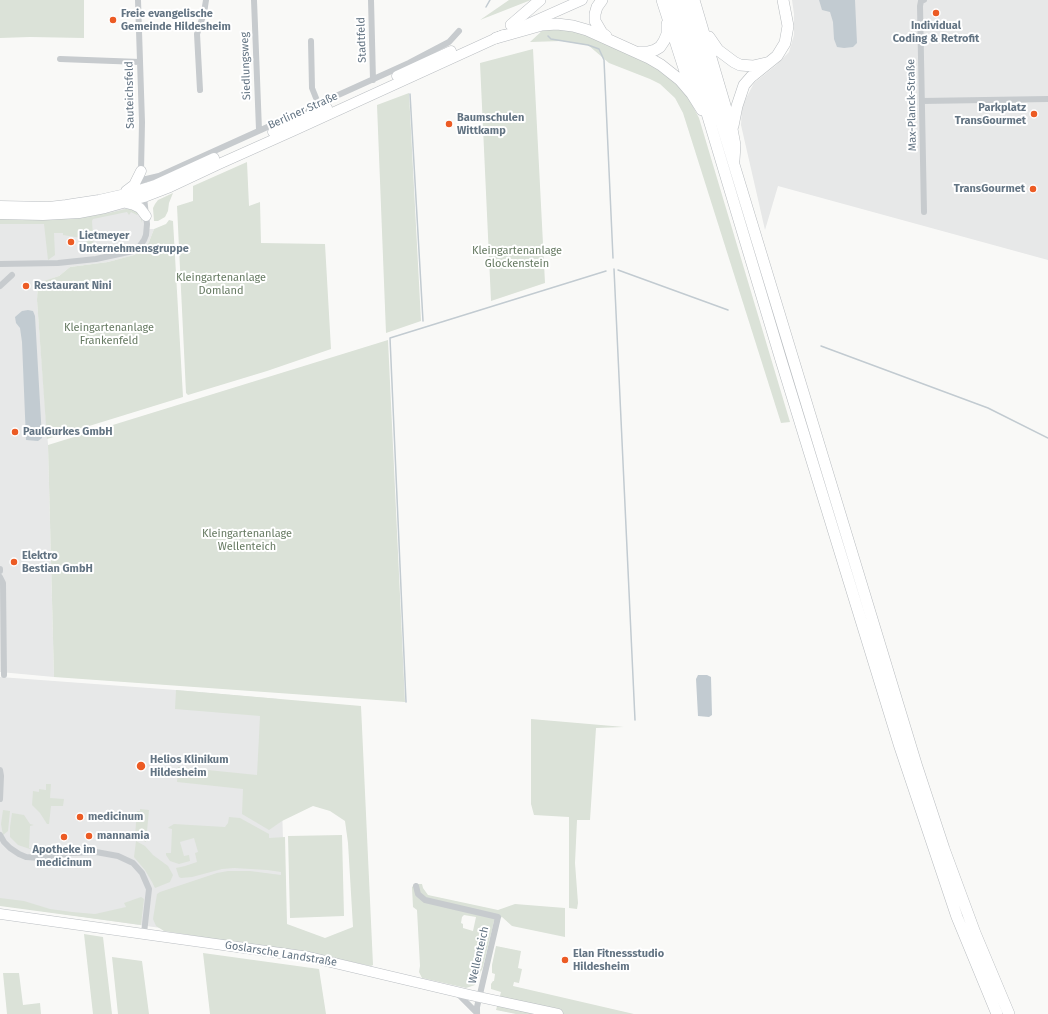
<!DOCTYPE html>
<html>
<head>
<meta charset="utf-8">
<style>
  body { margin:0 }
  canvas { display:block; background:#f9f9f7 }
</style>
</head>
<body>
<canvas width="1048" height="1014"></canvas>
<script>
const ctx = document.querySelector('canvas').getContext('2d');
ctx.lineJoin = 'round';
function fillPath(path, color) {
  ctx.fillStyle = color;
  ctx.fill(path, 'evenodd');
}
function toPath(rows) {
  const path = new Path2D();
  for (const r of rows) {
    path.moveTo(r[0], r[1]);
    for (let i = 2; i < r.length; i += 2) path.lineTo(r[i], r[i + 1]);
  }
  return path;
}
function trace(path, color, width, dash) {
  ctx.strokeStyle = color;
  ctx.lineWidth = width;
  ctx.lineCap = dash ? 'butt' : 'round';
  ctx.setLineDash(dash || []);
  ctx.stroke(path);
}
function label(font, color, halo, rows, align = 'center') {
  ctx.font = font + ' "Fira Sans",sans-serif';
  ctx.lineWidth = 4;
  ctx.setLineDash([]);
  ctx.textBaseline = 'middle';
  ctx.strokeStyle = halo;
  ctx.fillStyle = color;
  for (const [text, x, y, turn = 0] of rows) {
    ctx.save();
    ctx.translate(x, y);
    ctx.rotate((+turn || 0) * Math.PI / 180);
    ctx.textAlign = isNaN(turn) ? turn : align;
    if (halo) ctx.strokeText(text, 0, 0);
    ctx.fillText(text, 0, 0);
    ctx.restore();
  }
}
const built = toPath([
  [792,0,1048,0,1048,260,778,186,765,230,741,125,742,106,754,83,775,66,789,52,794,35,794,14],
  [145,202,147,229,154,229,149,242,144,249,134,255,127,257,108,262,70,267,59,276,38,284,37,300,48,445,54,677,0,672,0,218,103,213],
  [0,677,176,690,279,699,286,946,0,905]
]);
const green = toPath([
  [0,0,84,0,84,38,30,37,0,38],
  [509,0,531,0,480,20],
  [545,28,573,29,660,69,686,93,699,118,790,422,781,423,683,113,675,98,660,84,650,79,609,63,588,45,562,41,530,42],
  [533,49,545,283,491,301,480,63],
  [409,93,421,321,386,333,377,105],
  [247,162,249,206,260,202,261,243,325,244,331,349,267,371,188,395,186,393,177,206,193,201,193,186],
  [173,193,169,203,168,211,165,217,158,221,154,221,153,208,155,204,158,200],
  [130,208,142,215,142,223,140,215,138,214,137,215,131,212,129,215,127,212,93,219,92,221,94,250,86,244,87,239,63,235,63,233,54,233,55,255,48,260,44,224,0,224,0,218,109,213],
  [169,220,173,221,183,397,47,439,37,300,38,283,59,276,70,267,108,262,134,255,144,249,149,242,154,229,166,224],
  [388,340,405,702,54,677,48,445],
  [176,690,361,706,373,965,371,966,329,957,164,931,156,926,153,919,157,894,160,892,217,873,228,871,250,871,281,875,281,872,267,870,234,868,222,869,192,877,181,878,179,877,176,868,185,866,197,862,195,853,198,852,194,838,180,842,184,856,189,855,190,861,179,864,170,861,166,855,166,853,171,853,172,829,168,828,169,827,174,824,225,827,228,823,229,817,240,818,269,834,269,838,285,837,287,924,325,938,353,927,348,843,345,821,330,811,313,806,282,821,269,830,242,814,243,789,177,782,178,767,257,775,260,716,175,709],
  [531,719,624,727,596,728,590,820,577,820,575,863,578,903,577,909,569,908,569,817,534,815,531,804],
  [46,784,51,784,50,798,64,799,63,806,51,806,49,824,47,824,40,813,32,805,33,791,39,792,39,789,46,790],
  [140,809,149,810,146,842,135,836,137,811,140,811],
  [3,810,10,811,8,831,3,835,1,824],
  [12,813,24,815,30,824,34,825,30,826,29,848,33,849,33,850,18,845,10,837,10,827],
  [342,835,344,916,290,918,288,836],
  [136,841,145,846,153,855,168,866,173,875,170,882,155,888,152,882,145,870,134,857],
  [415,884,422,884,423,888,428,895,498,910,515,904,565,908,565,937,512,926,502,917,494,921,483,967,475,985,466,988,422,978,419,972,420,966,417,910,413,907,412,887],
  [464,915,476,917,473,931,463,928,463,924,461,923,462,917],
  [141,897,144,899,141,925,0,906,0,898,24,901,50,909,72,912,95,914,126,907,124,903],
  [84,934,103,937,112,1014,93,1014],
  [496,946,521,951,518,968,522,969,519,983,514,982,513,986,634,1014,516,1014,496,1010,501,992,491,989,491,984,493,981,494,981,495,974,492,973,492,965],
  [203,953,319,969,326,1014,210,1014],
  [112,957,142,961,149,1014,118,1014],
  [3,973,19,973,23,1005,40,1003,41,1014,7,1014]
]);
const water = toPath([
  [819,0,855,0,857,43,853,47,844,48,837,47,834,39,833,22,830,12,822,10],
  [28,310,33,311,35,316,42,438,38,441,26,440,22,342,20,328,16,323,15,317,22,311],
  [698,675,707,675,711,677,712,715,709,717,698,716,696,679]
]);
const stream = toPath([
  [486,7,490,0],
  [548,36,551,39,588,45,599,49,604,60,613,258],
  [410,94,423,321],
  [614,269,635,720],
  [618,270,728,310],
  [821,346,988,408,1048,438],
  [406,702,390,338,606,271]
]);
const street = toPath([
  [254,0,259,130],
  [371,0,373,80],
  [924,0,921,1,920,6,924,212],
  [311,41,312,88,318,103],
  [60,59,140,62],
  [200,90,197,34,204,13,206,0],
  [922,101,1048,99],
  [142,180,159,176,409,63,449,42,459,31],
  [0,264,58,263,96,259,133,251,139,247,144,240,146,235,147,224,141,171,142,122,138,0],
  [0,286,12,275],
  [0,569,0,571],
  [0,577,3,583,4,675],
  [0,770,1,776,0,799],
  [0,835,4,842,10,848,19,854,26,857,42,858,71,853,96,852,118,856,133,863,142,873,149,889,144,933],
  [416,886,418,894,425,900,498,917,477,1007,477,1014],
  [458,994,477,1013]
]);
const primary = toPath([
  [519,28,582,0],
  [397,76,451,51],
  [273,132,327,108],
  [126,191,134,185,141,171],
  [126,203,134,205,140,208,146,216],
  [0,206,49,207,66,205,99,200,130,193,155,185,214,158],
  [0,214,43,215,79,213,105,208,144,197,170,187,219,164,295,130,503,35],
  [0,914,309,957,470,995,558,1014]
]);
const highway = toPath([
  [602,0,597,7,595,14,595,21,602,33,606,36],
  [662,0,690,87],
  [673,0,781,360,899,744,957,917,997,1014],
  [684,0,917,767,944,849,975,933,1009,1014],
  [694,0,732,129,735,145,734,160],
  [511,25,540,0],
  [709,37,718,50,734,62,740,65,753,66,766,63],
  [496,38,542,25,557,24,573,26,587,30,649,58,661,65,680,80,692,94,702,110],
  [639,52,648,52,655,50,660,47,664,41,667,34,667,24],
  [733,126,737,106,744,85,751,77,777,56,785,43,788,26,783,0]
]);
const markers = [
  [936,13,4,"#ec5b24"],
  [113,20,4,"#ec5b24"],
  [1034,114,4,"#ec5b24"],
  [449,124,4,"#ec5b24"],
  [1033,189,4,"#ec5b24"],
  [71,242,4,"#ec5b24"],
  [26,286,4,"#ec5b24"],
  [15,432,4,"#ec5b24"],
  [14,562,4,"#ec5b24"],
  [141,766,5,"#ec5b24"],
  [80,817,4,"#ec5b24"],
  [89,836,4,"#ec5b24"],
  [64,837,4,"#ec5b24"],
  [565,960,4,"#ec5b24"]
];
const poiNames = [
  ["Freie evangelische",121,14],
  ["Gemeinde Hildesheim",121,27],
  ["Individual",936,26,"center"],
  ["Coding & Retrofit",936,39,"center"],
  ["Parkplatz",1026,108,"right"],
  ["TransGourmet",1026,121,"right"],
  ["Baumschulen",457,118],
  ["Wittkamp",457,131],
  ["TransGourmet",1025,189,"right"],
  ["Lietmeyer",79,236],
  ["Unternehmensgruppe",79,249],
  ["Restaurant Nini",34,286],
  ["PaulGurkes GmbH",23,432],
  ["Elektro",22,556],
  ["Bestian GmbH",22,569],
  ["Helios Klinikum",150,760],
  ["Hildesheim",150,773],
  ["medicinum",88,817],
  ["mannamia",97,836],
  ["Apotheke im",64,850,"center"],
  ["medicinum",64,863,"center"],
  ["Elan Fitnessstudio",573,954],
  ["Hildesheim",573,967]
];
const streetNames = [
  ["Stadtfeld",362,40,-92],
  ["Siedlungsweg",246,66,-92],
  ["Sauteichsfeld",130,95,-91],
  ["Max-Planck-Straße",912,105,-91],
  ["Berliner Straße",303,111,-24],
  ["Goslarsche Landstraße",281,954,9],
  ["Wellenteich",479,955,-77]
];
const parkNames = [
  ["Kleingartenanlage",517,251],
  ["Glockenstein",517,264],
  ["Kleingartenanlage",221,278],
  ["Domland",221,291],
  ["Kleingartenanlage",109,328],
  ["Frankenfeld",109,341],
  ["Kleingartenanlage",247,534],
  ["Wellenteich",247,547]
];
fillPath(built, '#e7e8e8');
fillPath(green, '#dbe2d8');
fillPath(water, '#c2cbd1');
trace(stream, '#c2cbd1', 1.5);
trace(primary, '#babec2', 11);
trace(highway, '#b9bdc0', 12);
trace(street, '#c7cbce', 6);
trace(primary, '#fff', 10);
trace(highway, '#fff', 11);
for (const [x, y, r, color] of markers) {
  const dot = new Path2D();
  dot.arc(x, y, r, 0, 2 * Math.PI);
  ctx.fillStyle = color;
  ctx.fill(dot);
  trace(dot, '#fff', 1.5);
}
label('bold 11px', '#637483', '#fff', poiNames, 'left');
label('11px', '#637483', '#fff', streetNames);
label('11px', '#667a62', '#fff', parkNames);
</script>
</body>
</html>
